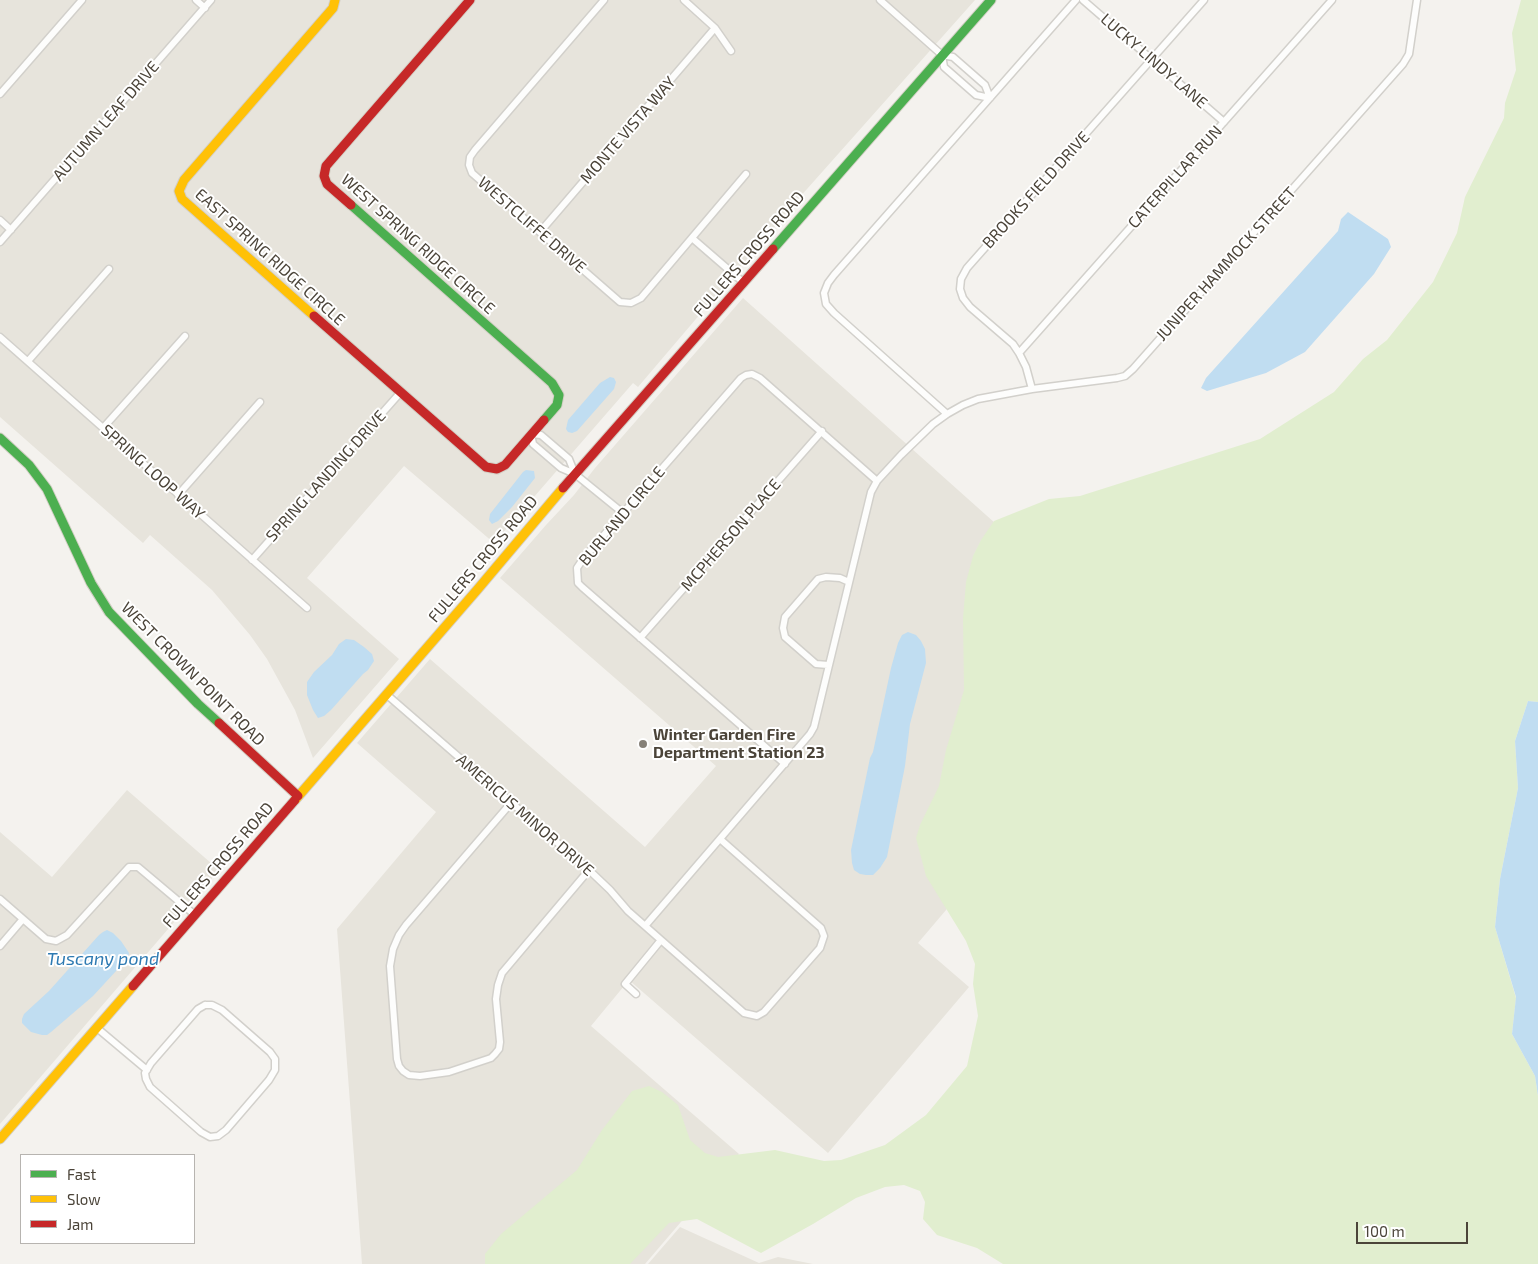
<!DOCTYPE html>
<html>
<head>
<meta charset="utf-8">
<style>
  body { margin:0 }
  #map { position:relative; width:1538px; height:1264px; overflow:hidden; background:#f4f2ee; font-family:"Exo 2",sans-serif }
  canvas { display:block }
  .legend { position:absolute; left:20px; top:1154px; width:175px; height:90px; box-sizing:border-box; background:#fff; border:1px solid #b7b4b0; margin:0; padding:6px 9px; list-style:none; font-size:15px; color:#4b4439 }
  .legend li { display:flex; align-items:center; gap:10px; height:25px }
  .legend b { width:25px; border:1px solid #b7b4b0 }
  .scale { position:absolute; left:1356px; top:1222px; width:112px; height:22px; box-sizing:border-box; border:2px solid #4b4439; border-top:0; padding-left:6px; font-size:15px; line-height:18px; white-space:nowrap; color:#4b4439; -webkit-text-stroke:4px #fff; paint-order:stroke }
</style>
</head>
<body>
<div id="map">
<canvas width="1538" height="1264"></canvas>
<ul class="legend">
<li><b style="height:6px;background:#4caf50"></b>Fast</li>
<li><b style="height:6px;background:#ffc107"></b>Slow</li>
<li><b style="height:6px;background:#c62828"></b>Jam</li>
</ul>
<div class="scale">100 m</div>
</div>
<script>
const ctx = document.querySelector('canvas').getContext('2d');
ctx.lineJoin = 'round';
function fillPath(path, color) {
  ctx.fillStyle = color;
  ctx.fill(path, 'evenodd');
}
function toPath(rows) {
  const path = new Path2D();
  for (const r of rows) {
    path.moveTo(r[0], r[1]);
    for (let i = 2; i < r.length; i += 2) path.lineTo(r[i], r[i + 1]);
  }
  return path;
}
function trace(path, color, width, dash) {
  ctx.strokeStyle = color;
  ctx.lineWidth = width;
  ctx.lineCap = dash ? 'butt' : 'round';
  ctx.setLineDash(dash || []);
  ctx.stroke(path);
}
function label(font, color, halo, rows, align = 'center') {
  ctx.font = font + ' "Exo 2",sans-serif';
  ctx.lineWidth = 4;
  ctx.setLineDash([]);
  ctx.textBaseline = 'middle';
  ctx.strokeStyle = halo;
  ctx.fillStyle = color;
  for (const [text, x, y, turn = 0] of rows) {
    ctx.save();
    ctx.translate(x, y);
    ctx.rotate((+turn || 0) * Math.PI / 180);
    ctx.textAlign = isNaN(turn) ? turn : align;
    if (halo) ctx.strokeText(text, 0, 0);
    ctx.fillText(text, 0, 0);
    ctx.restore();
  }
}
const residential = toPath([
  [0,0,975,0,799,198,638,387,633,383,494,543,404,466,307,578,399,659,313,758,295,710,267,659,250,635,212,590,150,535,143,543,0,417],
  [743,298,1154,665,918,943,969,987,828,1153,629,980,591,1026,739,1154,645,1264,362,1264,337,929,436,812,357,743,430,659,645,847,716,766,500,578,546,525,574,495,595,468],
  [127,790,219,870,0,1124,0,832,52,877],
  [680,1227,759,1263,778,1257,813,1264,648,1264]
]);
const green = toPath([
  [1521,0,1538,0,1538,702,1528,701,1515,741,1518,788,1500,879,1495,927,1516,998,1512,1034,1535,1076,1538,1096,1538,1264,1003,1264,977,1248,937,1235,923,1219,925,1202,920,1191,904,1185,885,1187,856,1198,813,1224,761,1253,697,1219,669,1223,630,1264,485,1264,485,1254,501,1234,577,1170,602,1130,632,1091,649,1086,662,1092,678,1105,690,1140,705,1153,718,1157,775,1150,824,1161,841,1160,885,1145,926,1115,967,1066,978,1016,973,984,975,964,966,941,926,876,916,838,920,825,939,786,946,750,964,690,963,618,966,582,973,556,981,540,994,521,1049,499,1080,496,1260,439,1334,392,1363,359,1387,340,1433,282,1457,233,1465,197,1504,118,1505,103,1516,70,1512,33]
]);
const water = toPath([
  [1348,212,1388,239,1391,247,1374,274,1305,352,1266,373,1207,391,1201,388,1206,378,1338,231,1341,219],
  [610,377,614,378,616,382,614,389,577,431,572,433,568,432,566,429,568,420,600,383],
  [526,470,534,471,535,478,512,507,498,521,492,524,489,520,490,514,523,472],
  [908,632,916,635,921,641,925,649,926,663,910,724,905,766,887,857,880,868,873,875,866,875,860,874,854,870,852,863,851,850,870,758,873,752,891,668,898,643,902,635],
  [346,639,354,640,364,647,372,654,374,661,368,670,363,674,331,710,324,716,318,718,313,710,307,695,307,682,314,672,332,655,339,644],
  [1528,701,1538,702,1538,1096,1535,1076,1512,1034,1516,997,1495,927,1500,879,1518,788,1515,741],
  [107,930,113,933,121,941,129,953,128,958,93,996,51,1032,47,1035,42,1035,31,1032,22,1023,22,1019,24,1014,49,991,99,935,103,932]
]);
const street = toPath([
  [196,0,205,8],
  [604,0,475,150,470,157,469,165,472,173,620,302,631,303,641,298,746,174],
  [684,0,715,28,731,51],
  [880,0,942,55,953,57,985,85,990,98,976,95,944,67,942,55],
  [1083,0,1224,122],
  [0,94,82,0],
  [0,220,11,230],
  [540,232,715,28],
  [692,238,744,283],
  [0,242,211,0],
  [0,337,307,608],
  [1019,353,1332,0],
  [28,361,109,269],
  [1032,389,1026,367,1019,353,1013,344,970,307,963,298,960,289,961,279,967,268,1204,0],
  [947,414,834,313,826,304,824,293,828,283,834,275,1076,0],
  [103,428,185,336],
  [575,474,569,459,541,435,531,434,533,444,561,468,575,474,623,513],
  [178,495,260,402],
  [252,560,400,393],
  [640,638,822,431],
  [828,665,816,664,785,637,783,628,785,617,818,579,826,577,840,578,849,582],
  [386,694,589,870,610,890,628,911,744,1013,757,1016,764,1012,820,948,824,936,821,928,720,839],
  [785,764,582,587,578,583,577,568,583,559,741,378,746,375,752,374,760,378,877,481],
  [511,803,406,925,399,935,393,949,390,966,397,1059,399,1066,403,1071,409,1075,420,1076,449,1072,491,1058,495,1054,499,1049,500,1042,496,999,498,985,502,973,589,870],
  [0,899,46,939,56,941,67,935,129,867,138,867,195,915],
  [645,926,810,734,814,727,871,492,877,481,901,455,933,424,947,414,963,405,978,399,1032,389,1117,378,1125,376,1133,369,1403,64,1409,54,1417,0],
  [0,946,23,919],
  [636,994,625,984,661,940],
  [205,1005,212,1005,222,1010,270,1052,275,1059,275,1070,269,1080,226,1130,218,1136,210,1137,201,1132,150,1087,146,1079,145,1073,151,1063,198,1009,205,1005],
  [97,1028,147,1070]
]);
const fast = toPath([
  [351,205,552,383,559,395,557,405,544,420],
  [773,249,991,0],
  [0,438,29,465,47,489,91,583,109,612,198,704,219,723]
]);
const slow = toPath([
  [314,316,182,199,179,191,184,180,333,8,335,0],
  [295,800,477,590,563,488],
  [0,1139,133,986]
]);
const jam = toPath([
  [351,205,327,184,324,176,326,166,470,0],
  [314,316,486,467,497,469,505,465,544,420],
  [563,488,773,249],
  [219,723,298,796],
  [133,986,295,800]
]);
const markers = [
  [643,744,5,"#868178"]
];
const streetNames = [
  ["LUCKY LINDY LANE",1154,61,41],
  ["AUTUMN LEAF DRIVE",106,121,-49],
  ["MONTE VISTA WAY",628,130,-49],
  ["CATERPILLAR RUN",1175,177,-48],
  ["BROOKS FIELD DRIVE",1036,190,-48],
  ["WESTCLIFFE DRIVE",532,225,41],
  ["WEST SPRING RIDGE CIRCLE",418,244,42],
  ["FULLERS CROSS ROAD",749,254,-49],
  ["EAST SPRING RIDGE CIRCLE",270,257,42],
  ["JUNIPER HAMMOCK STREET",1226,264,-48],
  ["SPRING LOOP WAY",153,472,42],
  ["SPRING LANDING DRIVE",326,476,-48],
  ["BURLAND CIRCLE",622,516,-50],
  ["MCPHERSON PLACE",731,535,-49],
  ["FULLERS CROSS ROAD",483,559,-50],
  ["WEST CROWN POINT ROAD",193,674,45],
  ["AMERICUS MINOR DRIVE",525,815,41],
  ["FULLERS CROSS ROAD",218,865,-49]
];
const poiNames = [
  ["Winter Garden Fire",653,735],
  ["Department Station 23",653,753]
];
const waterNames = [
  ["Tuscany pond",103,959]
];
fillPath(residential, '#e7e4dc');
fillPath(green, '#e1eecf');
fillPath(water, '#c0ddf1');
trace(street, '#d2d0cb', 9);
trace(fast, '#d3cfc5', 11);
trace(slow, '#d3cfc5', 11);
trace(jam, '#d3cfc5', 11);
trace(street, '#fdfdfc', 6);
trace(fast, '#4caf50', 9);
trace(slow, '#ffc107', 9);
trace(jam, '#c62828', 9);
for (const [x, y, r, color] of markers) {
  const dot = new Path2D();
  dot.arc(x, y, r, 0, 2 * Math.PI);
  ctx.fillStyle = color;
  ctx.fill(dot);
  trace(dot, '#fff', 2);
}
label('16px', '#4b4439', '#fff', streetNames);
label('bold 16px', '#4b4439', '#fff', poiNames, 'left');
label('italic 18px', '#2e7ab2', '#fff', waterNames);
</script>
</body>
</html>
